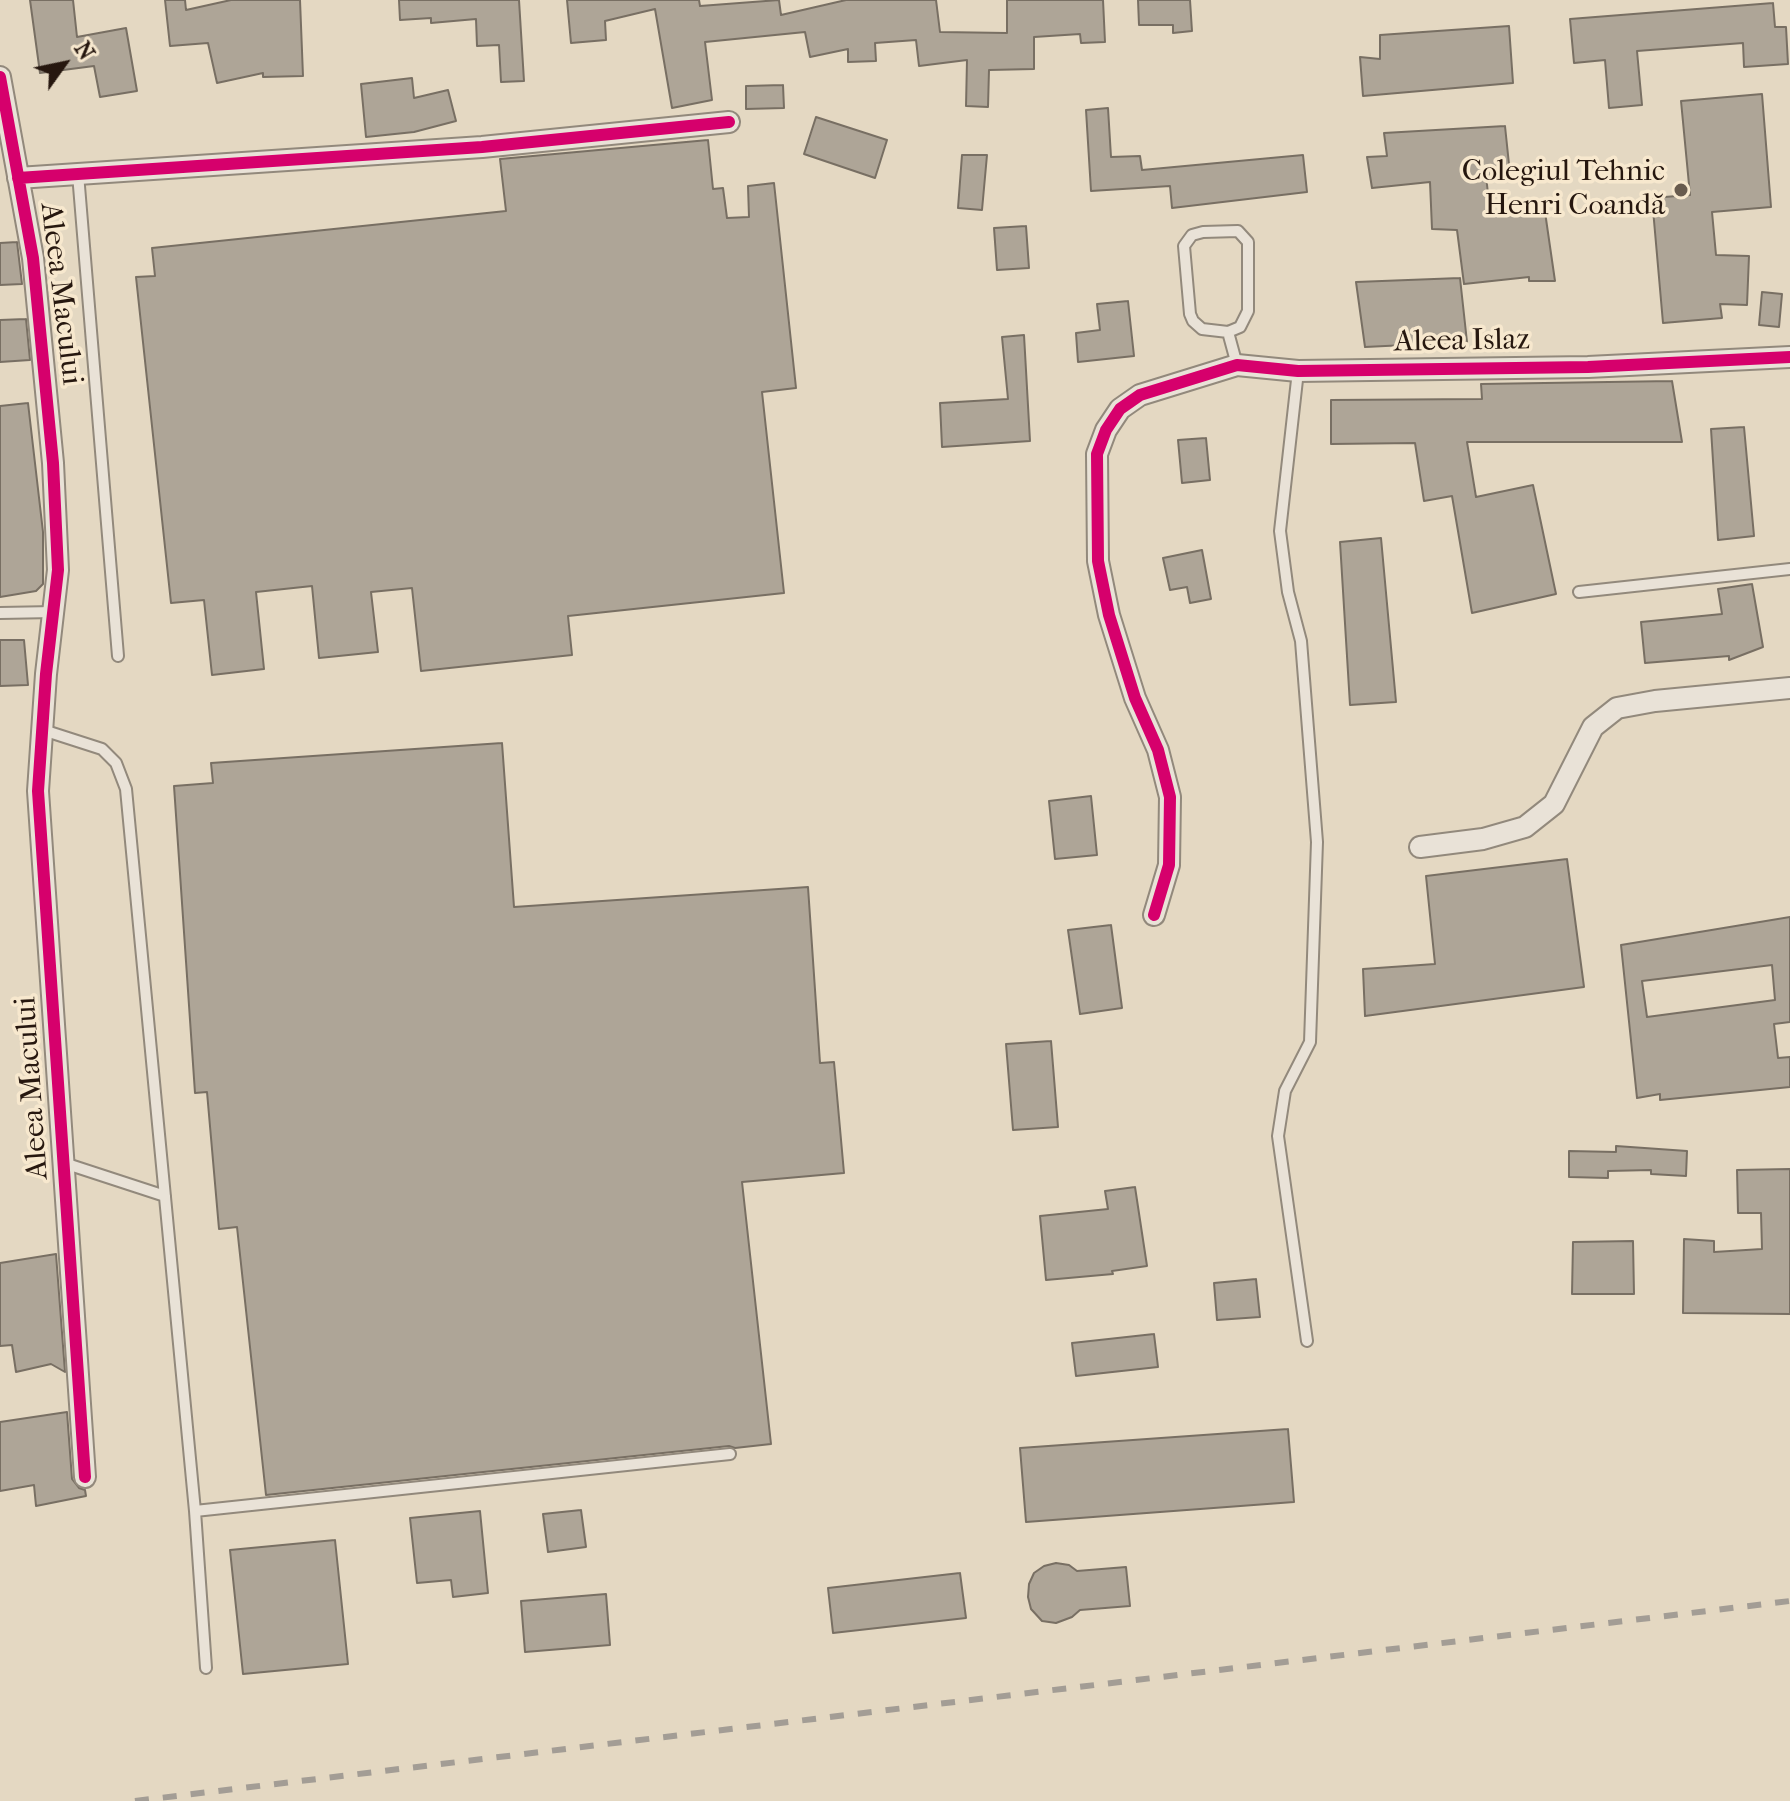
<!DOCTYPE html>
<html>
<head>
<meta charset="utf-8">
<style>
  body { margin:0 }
  #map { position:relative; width:1790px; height:1801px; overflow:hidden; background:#e4d8c2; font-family:"IM FELL French Canon",serif }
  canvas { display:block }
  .north { position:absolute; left:24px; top:24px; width:80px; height:80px; -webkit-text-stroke:6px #f7e8ce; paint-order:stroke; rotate:57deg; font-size:22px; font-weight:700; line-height:32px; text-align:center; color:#26170f }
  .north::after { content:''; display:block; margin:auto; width:28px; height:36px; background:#26170f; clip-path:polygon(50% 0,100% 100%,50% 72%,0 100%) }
</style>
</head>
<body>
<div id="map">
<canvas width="1790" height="1801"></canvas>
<div class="north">N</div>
</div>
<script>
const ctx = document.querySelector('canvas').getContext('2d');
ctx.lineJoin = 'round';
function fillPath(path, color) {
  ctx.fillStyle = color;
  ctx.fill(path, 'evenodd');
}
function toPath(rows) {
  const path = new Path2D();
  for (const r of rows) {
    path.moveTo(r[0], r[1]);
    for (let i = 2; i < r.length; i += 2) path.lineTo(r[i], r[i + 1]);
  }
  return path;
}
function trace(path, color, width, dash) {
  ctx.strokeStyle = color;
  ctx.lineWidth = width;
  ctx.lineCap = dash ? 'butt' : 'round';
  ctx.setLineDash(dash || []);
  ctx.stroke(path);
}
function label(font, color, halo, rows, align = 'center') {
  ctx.font = font + ' "IM FELL French Canon",serif';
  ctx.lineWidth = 7;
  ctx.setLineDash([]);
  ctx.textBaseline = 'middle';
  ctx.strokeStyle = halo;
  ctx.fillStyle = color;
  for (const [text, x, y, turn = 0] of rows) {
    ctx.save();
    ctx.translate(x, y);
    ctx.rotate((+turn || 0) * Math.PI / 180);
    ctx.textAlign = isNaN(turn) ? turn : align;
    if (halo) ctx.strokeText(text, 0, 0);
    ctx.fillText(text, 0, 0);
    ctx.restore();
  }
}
const building = toPath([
  [30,0,73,0,77,37,126,28,137,91,100,97,94,66,40,73,30,0],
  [165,0,185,0,186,10,231,0,300,0,303,76,263,77,263,73,217,83,208,43,170,46,165,0],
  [399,0,519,0,524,81,501,82,499,45,477,46,476,19,431,23,431,18,400,20,399,0],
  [567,0,699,0,700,6,779,0,781,15,846,0,936,0,940,32,1007,33,1007,0,1103,0,1105,42,1081,43,1080,34,1034,37,1034,69,989,70,988,107,966,106,967,60,919,66,916,40,875,43,876,61,848,62,848,49,810,57,805,32,705,42,712,100,672,108,655,9,605,21,606,40,571,43,567,0],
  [1138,0,1190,0,1192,31,1173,33,1173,25,1139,25,1138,0],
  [1773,3,1775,27,1786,27,1788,64,1744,67,1743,43,1637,51,1642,105,1609,108,1605,60,1574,63,1570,19,1773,3],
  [1509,26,1513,83,1363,96,1360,57,1380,59,1380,35,1509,26],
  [412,78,414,98,448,90,456,121,414,132,366,137,361,84,412,78],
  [783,85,784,108,746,109,746,86,783,85],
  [1762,94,1771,207,1712,212,1716,255,1749,256,1747,305,1720,304,1722,318,1663,323,1652,198,1690,195,1681,101,1762,94],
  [1108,108,1111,157,1140,156,1142,170,1303,155,1307,192,1172,208,1170,186,1091,191,1086,110,1108,108],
  [816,117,887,140,875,178,804,154,816,117],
  [1505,126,1510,174,1486,176,1490,211,1545,212,1555,281,1529,281,1529,277,1464,284,1457,230,1432,229,1430,182,1372,188,1367,157,1387,156,1384,133,1505,126],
  [708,140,713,189,723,188,727,218,749,217,748,186,774,183,796,388,762,392,784,593,568,616,572,655,421,671,412,588,371,592,378,652,319,658,312,586,256,592,264,669,212,675,204,600,171,603,136,277,155,276,152,248,506,211,500,159,708,140],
  [962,155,987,155,982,210,958,208,962,155],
  [1026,226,1029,268,997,270,994,228,1026,226],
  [17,242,22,284,0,285,0,243,17,242],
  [1460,278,1467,342,1365,347,1356,282,1460,278],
  [1762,292,1782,294,1779,327,1759,325,1762,292],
  [1128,301,1134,356,1078,362,1076,333,1100,330,1097,304,1128,301],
  [26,319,30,360,0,362,0,320,26,319],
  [1024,335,1030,441,942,447,940,403,1008,399,1002,337,1024,335],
  [1672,381,1682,442,1467,442,1476,497,1533,485,1556,594,1472,613,1452,496,1424,501,1415,443,1331,444,1331,400,1482,399,1481,384,1672,381],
  [28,403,43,532,43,584,36,591,0,597,0,406,28,403],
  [1744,427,1754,536,1718,540,1711,429,1744,427],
  [1206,438,1210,480,1182,483,1178,440,1206,438],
  [1381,538,1396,702,1350,705,1340,542,1381,538],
  [1202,550,1211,599,1190,603,1187,587,1170,590,1163,558,1202,550],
  [1752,584,1763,647,1729,660,1729,656,1645,663,1641,622,1722,614,1718,589,1752,584],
  [0,640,24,640,28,685,0,686,0,640],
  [502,743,514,907,808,887,820,1063,834,1062,844,1173,742,1182,771,1444,735,1448,729,1446,266,1495,237,1227,219,1229,207,1092,195,1093,174,786,213,783,211,763,502,743],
  [1091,796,1097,855,1055,859,1049,801,1091,796],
  [1567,859,1584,987,1365,1016,1363,969,1435,964,1426,876,1567,859],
  [1790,917,1790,1022,1774,1024,1778,1058,1790,1057,1790,1087,1660,1100,1660,1094,1637,1098,1621,945,1790,917],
  [1772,965,1775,1000,1647,1017,1642,981,1772,965],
  [1111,925,1122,1008,1080,1014,1068,930,1111,925],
  [1051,1041,1058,1127,1013,1130,1006,1044,1051,1041],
  [1616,1146,1687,1151,1686,1176,1651,1174,1651,1170,1608,1171,1608,1178,1569,1177,1569,1151,1616,1152,1616,1146],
  [1790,1169,1790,1314,1683,1313,1684,1239,1714,1241,1714,1252,1762,1249,1761,1213,1738,1213,1737,1170,1790,1169],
  [1135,1187,1147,1266,1112,1271,1113,1274,1046,1280,1040,1216,1108,1209,1105,1191,1135,1187],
  [1633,1241,1634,1294,1572,1294,1573,1242,1633,1241],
  [56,1254,65,1372,51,1364,16,1372,12,1345,0,1346,0,1263,56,1254],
  [1256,1279,1260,1317,1217,1320,1214,1283,1256,1279],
  [1154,1334,1158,1367,1076,1376,1072,1343,1154,1334],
  [67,1412,72,1479,79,1488,85,1490,86,1496,36,1506,34,1485,0,1491,0,1422,67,1412],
  [1288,1429,1294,1502,1026,1522,1020,1448,1288,1429],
  [581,1510,586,1547,548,1552,543,1514,581,1510],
  [480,1511,488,1593,453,1597,451,1580,417,1583,410,1518,480,1511],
  [335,1540,348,1664,243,1674,230,1550,335,1540],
  [1056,1563,1069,1565,1077,1571,1126,1567,1130,1606,1080,1610,1072,1617,1056,1623,1042,1621,1031,1609,1028,1597,1029,1584,1034,1573,1044,1566,1056,1563],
  [960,1573,966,1618,833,1633,828,1588,960,1573],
  [606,1594,610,1645,525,1652,521,1601,606,1594]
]);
const service = toPath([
  [78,174,118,656],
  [1228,332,1202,329,1193,321,1190,314,1184,246,1192,235,1203,232,1238,231,1248,242,1248,311,1240,327,1228,332,1237,365],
  [1298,371,1280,531,1288,592,1301,641,1317,842,1310,1042,1285,1091,1278,1136,1307,1341],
  [1579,592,1790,569],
  [0,613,54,612],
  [43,730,102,749,116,763,126,789,195,1511,206,1668],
  [64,1163,165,1196],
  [195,1511,730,1454]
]);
const minor = toPath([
  [0,77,33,258,53,463,58,570,46,674,38,791,85,1477],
  [18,178,482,147,729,122],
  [1420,847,1483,839,1525,827,1554,804,1593,727,1617,708,1655,701,1790,688],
  [1154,915,1169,865,1170,797,1158,750,1135,698,1109,615,1098,561,1097,454,1106,430,1120,409,1140,395,1237,365,1298,371,1588,367,1790,357]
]);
const rail = toPath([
  [135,1801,1790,1601]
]);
const cycleway = toPath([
  [0,77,33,258,53,463,58,570,46,674,38,791,85,1477],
  [18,178,482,147,729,122],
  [1154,915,1169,865,1170,797,1158,750,1135,698,1109,615,1098,561,1097,454,1106,430,1120,409,1140,395,1237,365,1298,371,1588,367,1790,357]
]);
const markers = [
  [1681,190,8,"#685b4e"]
];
const poiNames = [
  ["Colegiul Tehnic",1665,173],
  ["Henri Coandă",1665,207]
];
const streetNames = [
  ["Aleea Macului",60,294,83],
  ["Aleea Islaz",1462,342,-1],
  ["Aleea Macului",33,1088,-94]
];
fillPath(building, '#aea597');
trace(building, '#786f63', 2);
trace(service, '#92897c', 14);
trace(minor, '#92897c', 24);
trace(service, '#e9e2d7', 10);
trace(minor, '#e9e2d7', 20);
trace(rail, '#a39d95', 6, [14, 14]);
trace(cycleway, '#d6006c', 12);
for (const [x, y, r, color] of markers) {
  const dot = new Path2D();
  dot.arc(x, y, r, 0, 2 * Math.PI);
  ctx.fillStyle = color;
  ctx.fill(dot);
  trace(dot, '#f7e8ce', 3);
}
label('30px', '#26170f', '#f7e8ce', poiNames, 'right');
label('30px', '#26170f', '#f7e8ce', streetNames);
</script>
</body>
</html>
